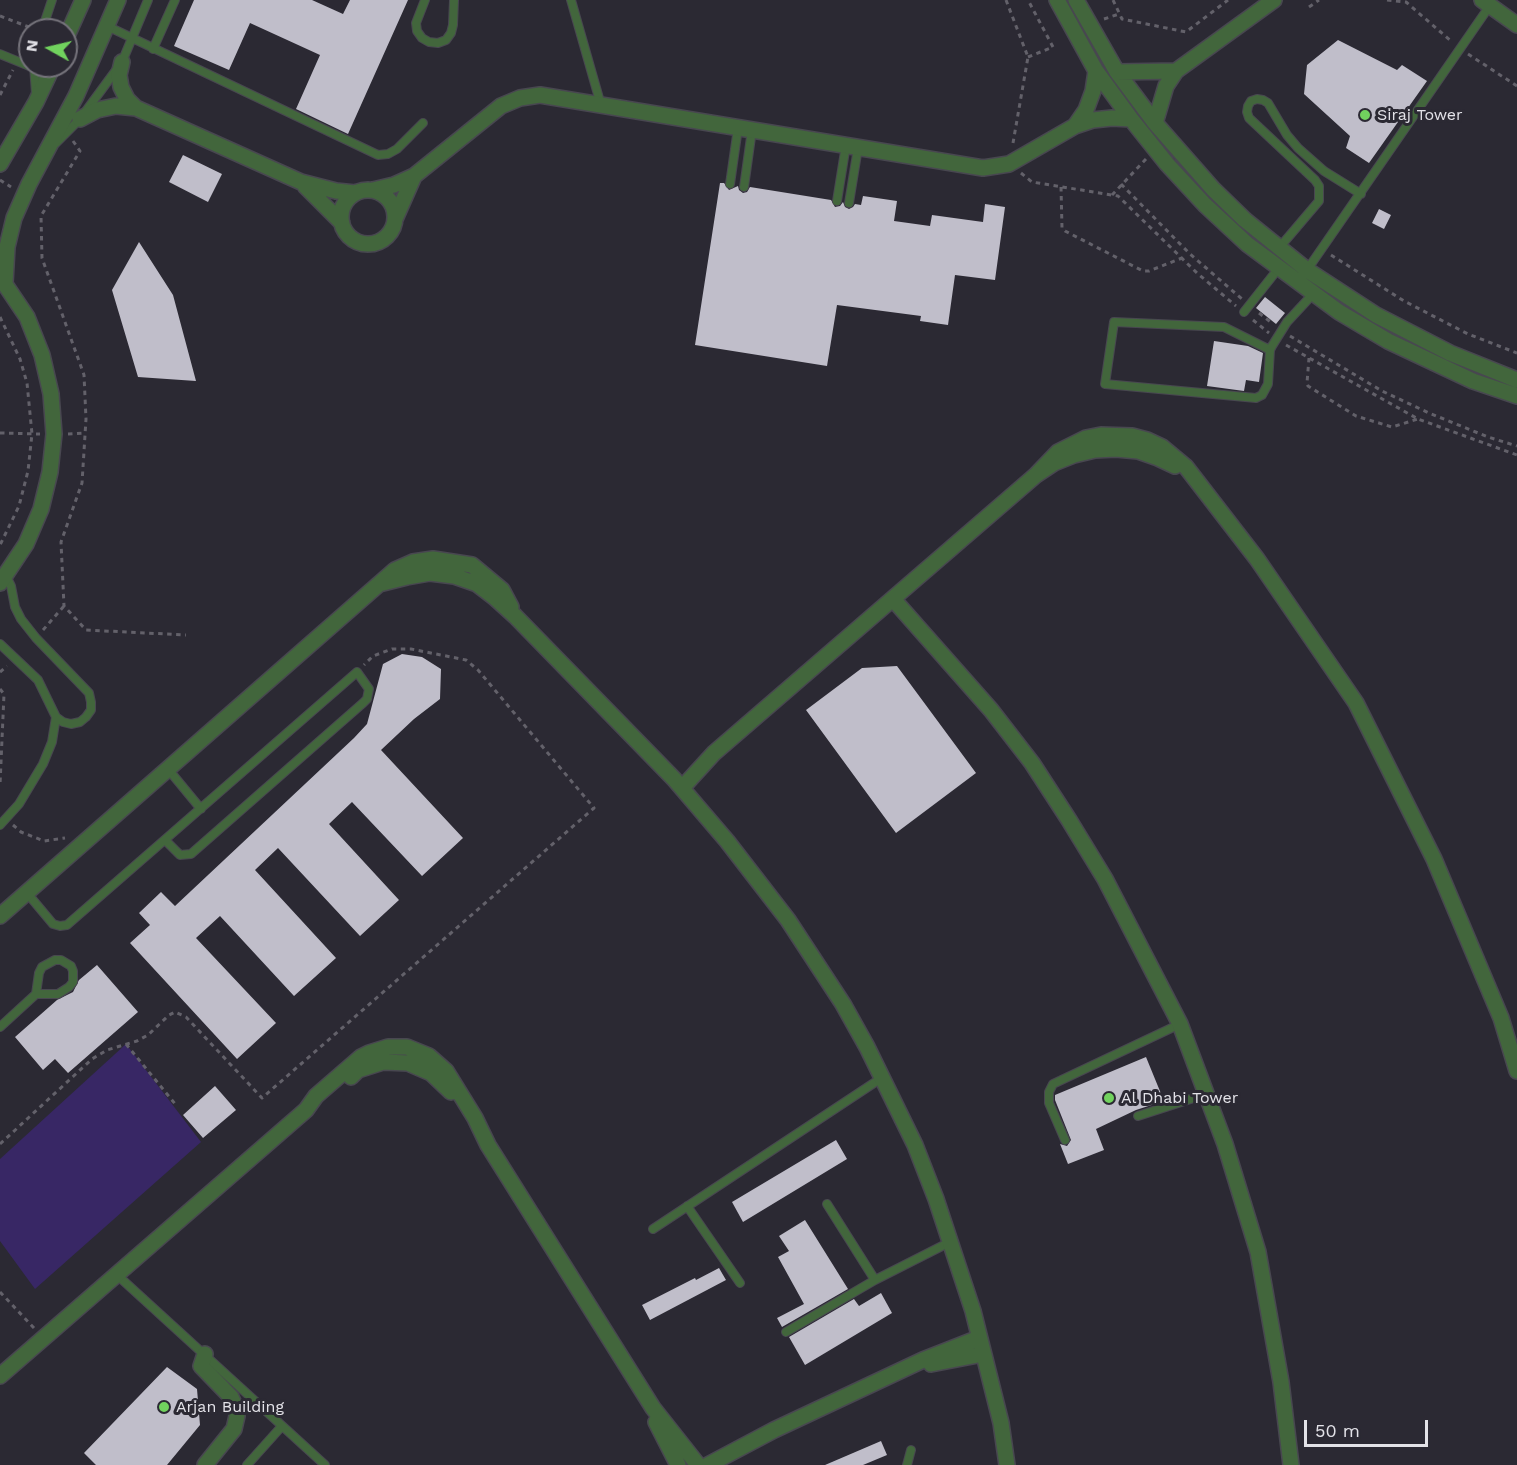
<!DOCTYPE html>
<html>
<head>
<meta charset="utf-8">
<style>
  body { margin:0 }
  #map { position:relative; width:1517px; height:1465px; overflow:hidden; background:#2b2933; font-family:"Work Sans",sans-serif }
  canvas { display:block }
  .north { position:absolute; left:18px; top:18px; width:60px; height:60px; box-sizing:border-box; background:#2b2933; border:2px solid #75737b; border-radius:50%; rotate:278deg; font-size:16px; font-weight:700; line-height:24px; text-align:center; color:#e3e2e8 }
  .north::after { content:''; display:block; margin:auto; width:21px; height:27px; background:#71d25e; clip-path:polygon(50% 0,100% 100%,50% 72%,0 100%) }
  .scale { position:absolute; left:1304px; top:1420px; width:124px; height:27px; box-sizing:border-box; border:3px solid #e3e2e8; border-top:0; padding-left:8px; font-size:18px; line-height:21px; white-space:nowrap; color:#e3e2e8; -webkit-text-stroke:4px #2b2933; paint-order:stroke }
</style>
</head>
<body>
<div id="map">
<canvas width="1517" height="1465"></canvas>
<div class="north">N</div>
<div class="scale">50 m</div>
</div>
<script>
const ctx = document.querySelector('canvas').getContext('2d');
ctx.lineJoin = 'round';
function fillPath(path, color) {
  ctx.fillStyle = color;
  ctx.fill(path, 'evenodd');
}
function toPath(rows) {
  const path = new Path2D();
  for (const r of rows) {
    if (r.length === 3) {
      path.moveTo(r[0] + r[2], r[1]);
      path.arc(r[0], r[1], r[2], 0, 2 * Math.PI);
      continue;
    }
    path.moveTo(r[0], r[1]);
    for (let i = 2; i < r.length; i += 2) path.lineTo(r[i], r[i + 1]);
  }
  return path;
}
function trace(path, color, width, dash) {
  ctx.strokeStyle = color;
  ctx.lineWidth = width;
  ctx.lineCap = dash ? 'butt' : 'round';
  ctx.setLineDash(dash || []);
  ctx.stroke(path);
}
function label(font, color, halo, rows, align = 'center') {
  ctx.font = font + ' "Work Sans",sans-serif';
  ctx.lineWidth = 6;
  ctx.setLineDash([]);
  ctx.textBaseline = 'middle';
  ctx.strokeStyle = halo;
  ctx.fillStyle = color;
  for (const [text, x, y, turn = 0] of rows) {
    ctx.save();
    ctx.translate(x, y);
    ctx.rotate((+turn || 0) * Math.PI / 180);
    ctx.textAlign = isNaN(turn) ? turn : align;
    if (halo) ctx.strokeText(text, 0, 0);
    ctx.fillText(text, 0, 0);
    ctx.restore();
  }
}
const green = toPath([
  [126,1044,201,1142,35,1289,0,1241,0,1159]
]);
const building = toPath([
  [194,0,312,0,343,14,350,0,408,0,348,134,296,109,320,55,250,23,229,70,174,46],
  [1338,40,1397,70,1402,65,1427,81,1369,163,1346,148,1350,136,1304,94,1307,65],
  [183,155,222,174,208,202,169,182],
  [720,183,724,183,729,190,738,186,739,190,743,193,747,192,750,187,831,200,835,207,840,206,843,202,845,207,849,209,853,207,855,204,861,205,863,196,897,201,894,221,930,226,932,215,983,222,985,204,1005,207,995,280,955,275,948,325,920,321,921,316,837,305,827,366,695,345],
  [1379,209,1391,215,1384,229,1372,223],
  [139,242,173,295,196,381,138,377,112,290],
  [1265,297,1285,313,1276,324,1256,308],
  [1214,341,1248,346,1263,353,1259,382,1246,380,1244,391,1207,386],
  [402,654,422,657,441,669,440,699,414,719,381,750,463,838,422,876,352,802,329,824,399,900,360,936,278,848,255,870,336,958,294,996,220,916,196,938,276,1023,237,1059,130,943,150,925,139,913,161,892,175,906,354,738,367,724,383,664],
  [897,666,976,773,896,833,806,710,862,668],
  [97,965,138,1012,68,1073,55,1059,43,1070,15,1037,57,1000,73,992,79,980],
  [1146,1057,1164,1101,1136,1110,1096,1129,1104,1150,1068,1164,1060,1144,1067,1146,1071,1140,1055,1100,1055,1095],
  [215,1086,236,1110,203,1138,183,1115],
  [836,1140,847,1159,743,1222,732,1202],
  [805,1220,848,1289,782,1327,777,1318,804,1304,778,1257,789,1251,779,1236],
  [719,1268,726,1280,650,1320,642,1305,695,1278,696,1280],
  [881,1293,892,1313,805,1365,789,1337,854,1299,859,1306],
  [167,1367,197,1389,200,1425,167,1465,96,1465,84,1453],
  [881,1441,887,1455,863,1465,825,1465]
]);
const path = toPath([
  [1006,0,1028,57,1013,143],
  [1113,0,1122,19,1186,32,1228,0],
  [1387,0,1406,2,1451,41],
  [1309,7,1319,0],
  [0,16,29,27],
  [1104,19,1119,14],
  [22,50,30,25],
  [1468,54,1517,86],
  [1028,57,1053,47,1028,0],
  [0,95,13,70],
  [73,141,80,151,41,216,42,258,84,375,86,419,82,483,61,542,64,606,86,630,186,635],
  [1021,173,1032,182,1118,196,1197,273,1236,306],
  [0,180,11,187],
  [1121,184,1190,254,1242,299],
  [1061,187,1062,228,1065,231,1143,271,1149,271,1182,258],
  [1112,195,1146,159],
  [1331,255,1404,301,1468,334,1517,353],
  [1259,313,1272,323],
  [0,317,20,359,27,383,32,434,28,471,19,506,0,545],
  [1253,320,1269,333],
  [1290,336,1382,391,1429,413,1488,437,1517,446],
  [1286,345,1418,419,1517,455],
  [1309,358,1307,383,1308,386,1356,416,1392,427,1418,419],
  [0,433,40,434],
  [68,434,85,433],
  [43,630,64,606],
  [0,672,7,666],
  [0,689,4,694,0,785],
  [13,825,21,832,44,841,65,838],
  [126,1044,176,1105],
  [0,1144,92,1059,107,1050,137,1041,148,1035,169,1015,175,1012,186,1017,262,1098,594,808,478,670,466,660,411,649,392,649,373,656,364,665],
  [0,1292,34,1328]
]);
const service = toPath([
  [425,0,416,23,417,31,422,38,429,42,438,43,446,40,451,33,453,25,454,0],
  [571,0,601,105],
  [107,26,378,155,388,154,397,149,423,123],
  [42,30,52,0],
  [153,49,175,0],
  [0,54,34,68],
  [34,66,36,94],
  [56,143,80,119,122,62,148,0],
  [730,184,738,128],
  [744,187,752,130],
  [837,201,846,145],
  [849,203,858,148],
  [1279,248,1319,201,1319,186,1315,180,1249,118,1247,112,1248,106,1251,101,1257,99,1263,100,1268,103,1287,135,1298,148,1324,171,1361,194],
  [1307,270,1491,4],
  [1244,312,1278,269],
  [1270,350,1224,327,1114,322,1105,384,1256,398,1262,395,1268,384,1270,350,1272,346,1287,322,1313,294],
  [0,644,38,680,56,717,63,722,71,724,80,722,86,717,91,710,91,702,89,693,36,638,21,619,15,607,11,586,6,576],
  [168,769,201,809],
  [0,825,19,804,43,764,52,742,56,717],
  [27,893,53,924,60,926,67,925,357,672,369,689,367,699,363,703,191,854,180,855,165,840],
  [55,960,61,960,71,966,73,971,73,982,69,987,58,994,36,994,39,973,42,967,55,960],
  [0,1027,36,994],
  [1138,1116,1206,1094],
  [1065,1140,1049,1103,1049,1092,1053,1084,1180,1024],
  [827,1204,875,1280],
  [687,1206,740,1283],
  [653,1229,883,1077],
  [116,1274,325,1465],
  [786,1332,875,1280,950,1242],
  [247,1465,282,1426],
  [907,1465,911,1450]
]);
const minor = toPath([
  [1057,0,1096,71,1131,119,1167,164,1205,205,1247,244,1339,312,1388,341,1473,381,1517,396],
  [1076,0,1117,72,1155,123,1213,189,1245,220,1307,270,1376,315,1450,353,1517,380],
  [1482,0,1517,25],
  [66,38,83,0],
  [122,62,119,75,121,87,127,99,136,108],
  [1117,72,1176,71],
  [80,119,97,110,116,106,136,108,301,182,336,191,355,193],
  [1155,123,1166,86,1176,71,1274,0],
  [1075,126,1086,110,1093,91,1096,71],
  [0,164,36,102,53,66],
  [305,186,342,223],
  [373,190,394,185,414,176,501,106,520,98,540,95,983,168,1009,164,1075,126,1093,120,1112,118,1131,119],
  [368,217,27],
  [395,219,414,176],
  [0,277,27,317,42,355,51,394,54,434,50,472,41,509,26,544,0,583],
  [5,283,7,247,14,218,29,184,76,96,118,0],
  [1036,475,1058,452,1086,438,1101,435,1132,436,1147,440,1162,447,1186,467,1257,559,1356,703,1434,859,1501,1018,1517,1071],
  [379,584,407,577,430,573,454,576,477,584,494,597,515,616,674,779,727,841,788,920,843,1004,867,1047,915,1145,936,1199,973,1311,1001,1423,1007,1465],
  [893,599,991,710,1032,763,1069,820,1105,879,1180,1024,1225,1144,1258,1252,1281,1382,1291,1465],
  [682,788,714,753,1036,475,1054,463,1074,455,1095,450,1116,449,1138,451,1158,458,1175,466],
  [0,916,395,570,413,562,433,559,472,565,502,590,511,607],
  [351,1077,358,1070,383,1062,408,1063,431,1073,451,1092],
  [931,1364,983,1354],
  [0,1376,306,1110,316,1096,361,1057,369,1053,388,1047,407,1047,429,1056,446,1071,475,1118,488,1145,653,1408,698,1465],
  [656,1422,678,1465],
  [205,1465,234,1429,237,1416,236,1409,231,1397,201,1366,205,1354],
  [708,1465,774,1430,923,1360,979,1338]
]);
const markers = [
  [1365,115,6,"#71d25e"],
  [1109,1098,6,"#71d25e"],
  [164,1407,6,"#71d25e"]
];
const poiNames = [
  ["Siraj Tower",1377,115],
  ["Al Dhabi Tower",1121,1098],
  ["Arjan Building",176,1407]
];
fillPath(green, '#382765');
fillPath(building, '#c0beca');
trace(service, '#484750', 10);
trace(minor, '#484750', 18);
trace(path, '#63616a', 3, [4.5, 4.5]);
trace(service, '#42663c', 8);
trace(minor, '#42663c', 15);
for (const [x, y, r, color] of markers) {
  const dot = new Path2D();
  dot.arc(x, y, r, 0, 2 * Math.PI);
  ctx.fillStyle = color;
  ctx.fill(dot);
  trace(dot, '#2b2933', 2);
}
label('16px', '#e3e2e8', '#2b2933', poiNames, 'left');
</script>
</body>
</html>
